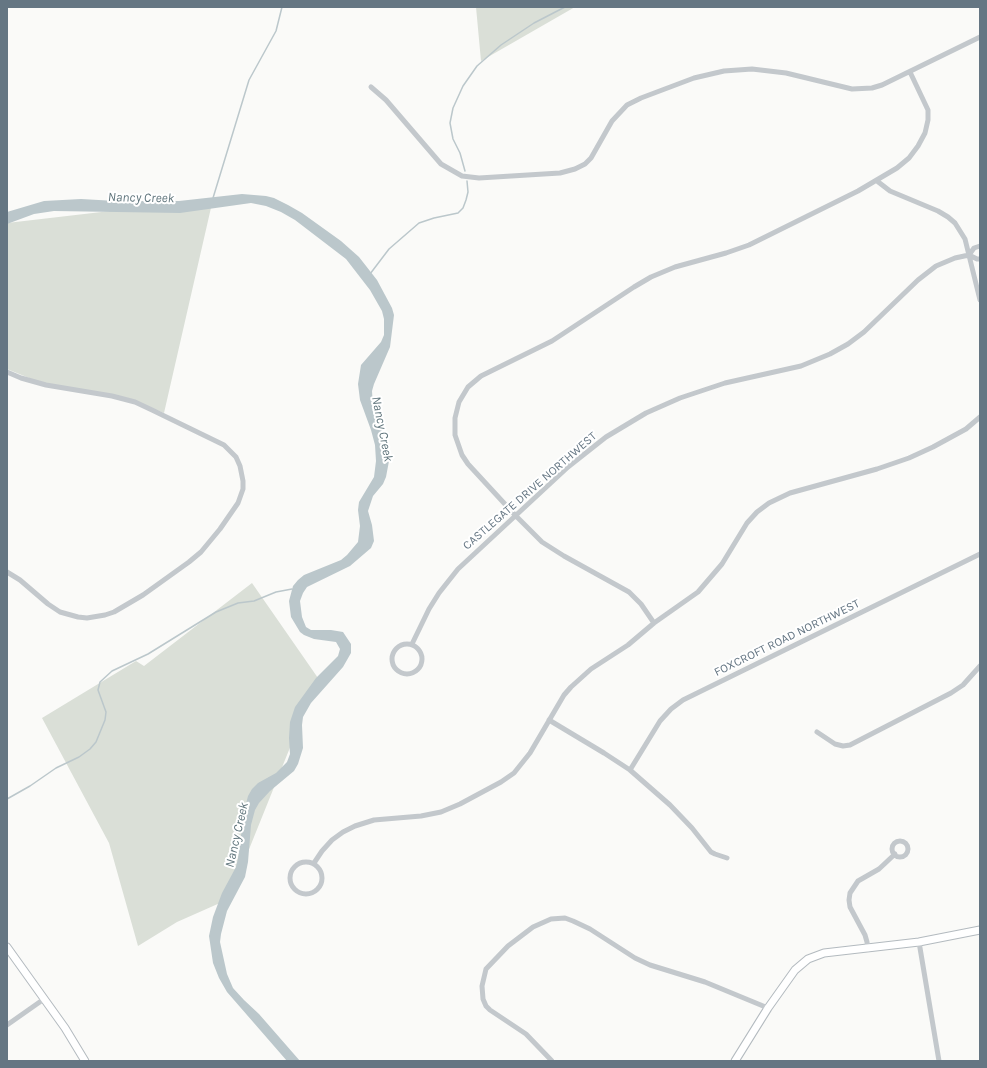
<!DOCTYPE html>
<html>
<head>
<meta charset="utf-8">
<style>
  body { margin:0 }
  #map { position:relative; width:987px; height:1068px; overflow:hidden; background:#fafaf8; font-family:Karla,sans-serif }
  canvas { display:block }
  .frame { position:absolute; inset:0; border:8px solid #657683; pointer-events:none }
</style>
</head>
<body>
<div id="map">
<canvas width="987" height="1068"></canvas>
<div class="frame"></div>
</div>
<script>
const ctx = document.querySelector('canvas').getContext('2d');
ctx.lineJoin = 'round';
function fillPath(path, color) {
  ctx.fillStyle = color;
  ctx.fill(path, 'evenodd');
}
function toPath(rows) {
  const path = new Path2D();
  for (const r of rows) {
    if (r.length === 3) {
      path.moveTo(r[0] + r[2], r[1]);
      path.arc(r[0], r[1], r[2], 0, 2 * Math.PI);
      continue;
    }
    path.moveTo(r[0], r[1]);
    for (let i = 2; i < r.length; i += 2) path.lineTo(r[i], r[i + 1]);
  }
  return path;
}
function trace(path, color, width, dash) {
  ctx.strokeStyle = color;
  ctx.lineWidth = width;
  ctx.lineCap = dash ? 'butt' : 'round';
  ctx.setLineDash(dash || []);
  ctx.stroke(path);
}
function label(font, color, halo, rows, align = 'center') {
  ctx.font = font + ' Karla,sans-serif';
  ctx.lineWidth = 4;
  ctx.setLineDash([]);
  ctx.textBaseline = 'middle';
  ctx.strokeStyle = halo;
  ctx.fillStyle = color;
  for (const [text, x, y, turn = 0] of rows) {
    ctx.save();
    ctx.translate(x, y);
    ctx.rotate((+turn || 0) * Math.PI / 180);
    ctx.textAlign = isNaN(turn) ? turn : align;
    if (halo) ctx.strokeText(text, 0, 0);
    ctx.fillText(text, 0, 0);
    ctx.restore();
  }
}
const green = toPath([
  [476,7,575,7,481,61],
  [213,199,164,413,119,396,51,387,7,369,7,223],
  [252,583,318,678,229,899,177,922,138,946,109,843,42,718,136,661,144,666]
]);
const water = toPath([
  [242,194,266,196,274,198,288,205,302,213,341,241,359,257,377,280,392,308,394,315,390,347,374,384,372,391,373,407,384,437,389,461,386,477,383,484,373,496,368,511,372,525,374,541,371,548,350,566,307,587,303,593,300,601,302,617,306,627,311,630,331,630,343,632,351,644,351,653,343,667,311,703,303,717,302,725,303,748,298,764,294,771,270,791,259,803,255,810,251,825,248,862,245,877,227,911,221,934,220,942,227,974,233,988,244,1000,259,1014,300,1061,287,1061,227,992,219,978,213,963,209,936,213,917,222,893,236,867,238,859,244,812,248,796,252,789,258,783,276,773,287,762,290,754,289,738,290,722,295,707,316,678,338,656,340,649,336,642,314,639,304,635,300,632,291,617,289,601,293,586,298,580,304,575,341,560,347,555,358,542,360,526,358,510,359,502,374,477,376,461,375,445,371,430,360,400,358,384,361,365,381,342,384,335,384,319,382,311,370,290,346,259,295,220,281,212,266,206,251,203,180,213,54,211,34,214,7,224,7,212,44,201,81,199,116,201,179,201]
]);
const stream = toPath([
  [465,171,460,153,453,139,450,123,453,108,463,86,477,66,501,45,534,23,565,7],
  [213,198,249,80,276,31,282,7],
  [370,274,389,249,419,223,434,218,458,213,463,208,466,200,468,192,467,181],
  [7,799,30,786,56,768,79,757,90,749,96,742,105,720,106,712,98,690,100,682,112,671,148,654,216,612,238,603,254,601,276,592,292,589]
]);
const street = toPath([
  [371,87,386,100,441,164,462,176,479,178,560,173,575,169,585,164,591,158,612,121,627,105,641,98,694,78,724,71,752,69,786,73,852,89,872,88,882,85,980,37],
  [877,181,890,191,938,211,948,217,955,223,965,239,980,300],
  [969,255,974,248,980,246],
  [7,372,21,378,46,385,112,396,135,402,152,410,224,445,236,457,240,466,243,481,243,489,238,503,220,529,201,552,189,562,143,595,114,612,105,615,87,618,78,617,60,612,48,604,20,580,7,572],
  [654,623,641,604,629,592,564,556,542,542,515,515,468,464,462,455,455,435,455,418,459,402,468,387,481,376,552,341,634,287,651,277,675,267,726,253,749,245,858,191,897,168,909,158,918,146,925,133,928,120,928,110,910,72],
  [407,659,15],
  [412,644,429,609,439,593,458,569,568,467,606,437,646,413,680,398,725,383,801,366,830,354,848,344,864,332,918,280,936,266,955,258,969,255,977,259,980,259],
  [549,720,604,753,630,770,670,805,692,828,711,852,715,854,727,858],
  [817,732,835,744,843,746,850,745,951,693,963,685,980,666],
  [630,770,660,721,671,709,683,700,980,554],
  [900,849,8],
  [306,878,16],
  [314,863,322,851,332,840,343,832,355,826,374,820,421,816,441,812,460,804,501,782,514,773,530,753,564,695,571,687,591,669,628,645,654,623,698,592,722,564,747,523,757,512,769,503,790,493,877,469,909,458,933,447,966,429,980,417],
  [919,942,939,1061],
  [868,949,867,942,865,935,850,907,849,900,850,893,858,881,879,869,895,854],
  [7,1025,44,999],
  [552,1061,526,1034,490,1010,486,1006,483,999,482,986,486,969,508,946,533,927,551,919,565,918,573,921,590,929,635,958,650,965,705,982,768,1008]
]);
const secondary = toPath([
  [7,947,65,1028,85,1061],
  [735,1061,768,1008,795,970,808,959,824,953,919,942,980,930]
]);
const streetNames = [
  ["CASTLEGATE DRIVE NORTHWEST",530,491,-41],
  ["FOXCROFT ROAD NORTHWEST",787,638,-26]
];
const waterNames = [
  ["Nancy Creek",141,198,1],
  ["Nancy Creek",382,429,79],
  ["Nancy Creek",237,835,-77]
];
fillPath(green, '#dadfd7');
fillPath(water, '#bbc7cb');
trace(stream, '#bbc7cb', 1.5);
trace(secondary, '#b3babf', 9);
trace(street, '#c3c8cc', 5);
trace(secondary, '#fff', 7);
label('12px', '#657683', '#fff', streetNames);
label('italic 13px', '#60757c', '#fff', waterNames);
</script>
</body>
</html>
